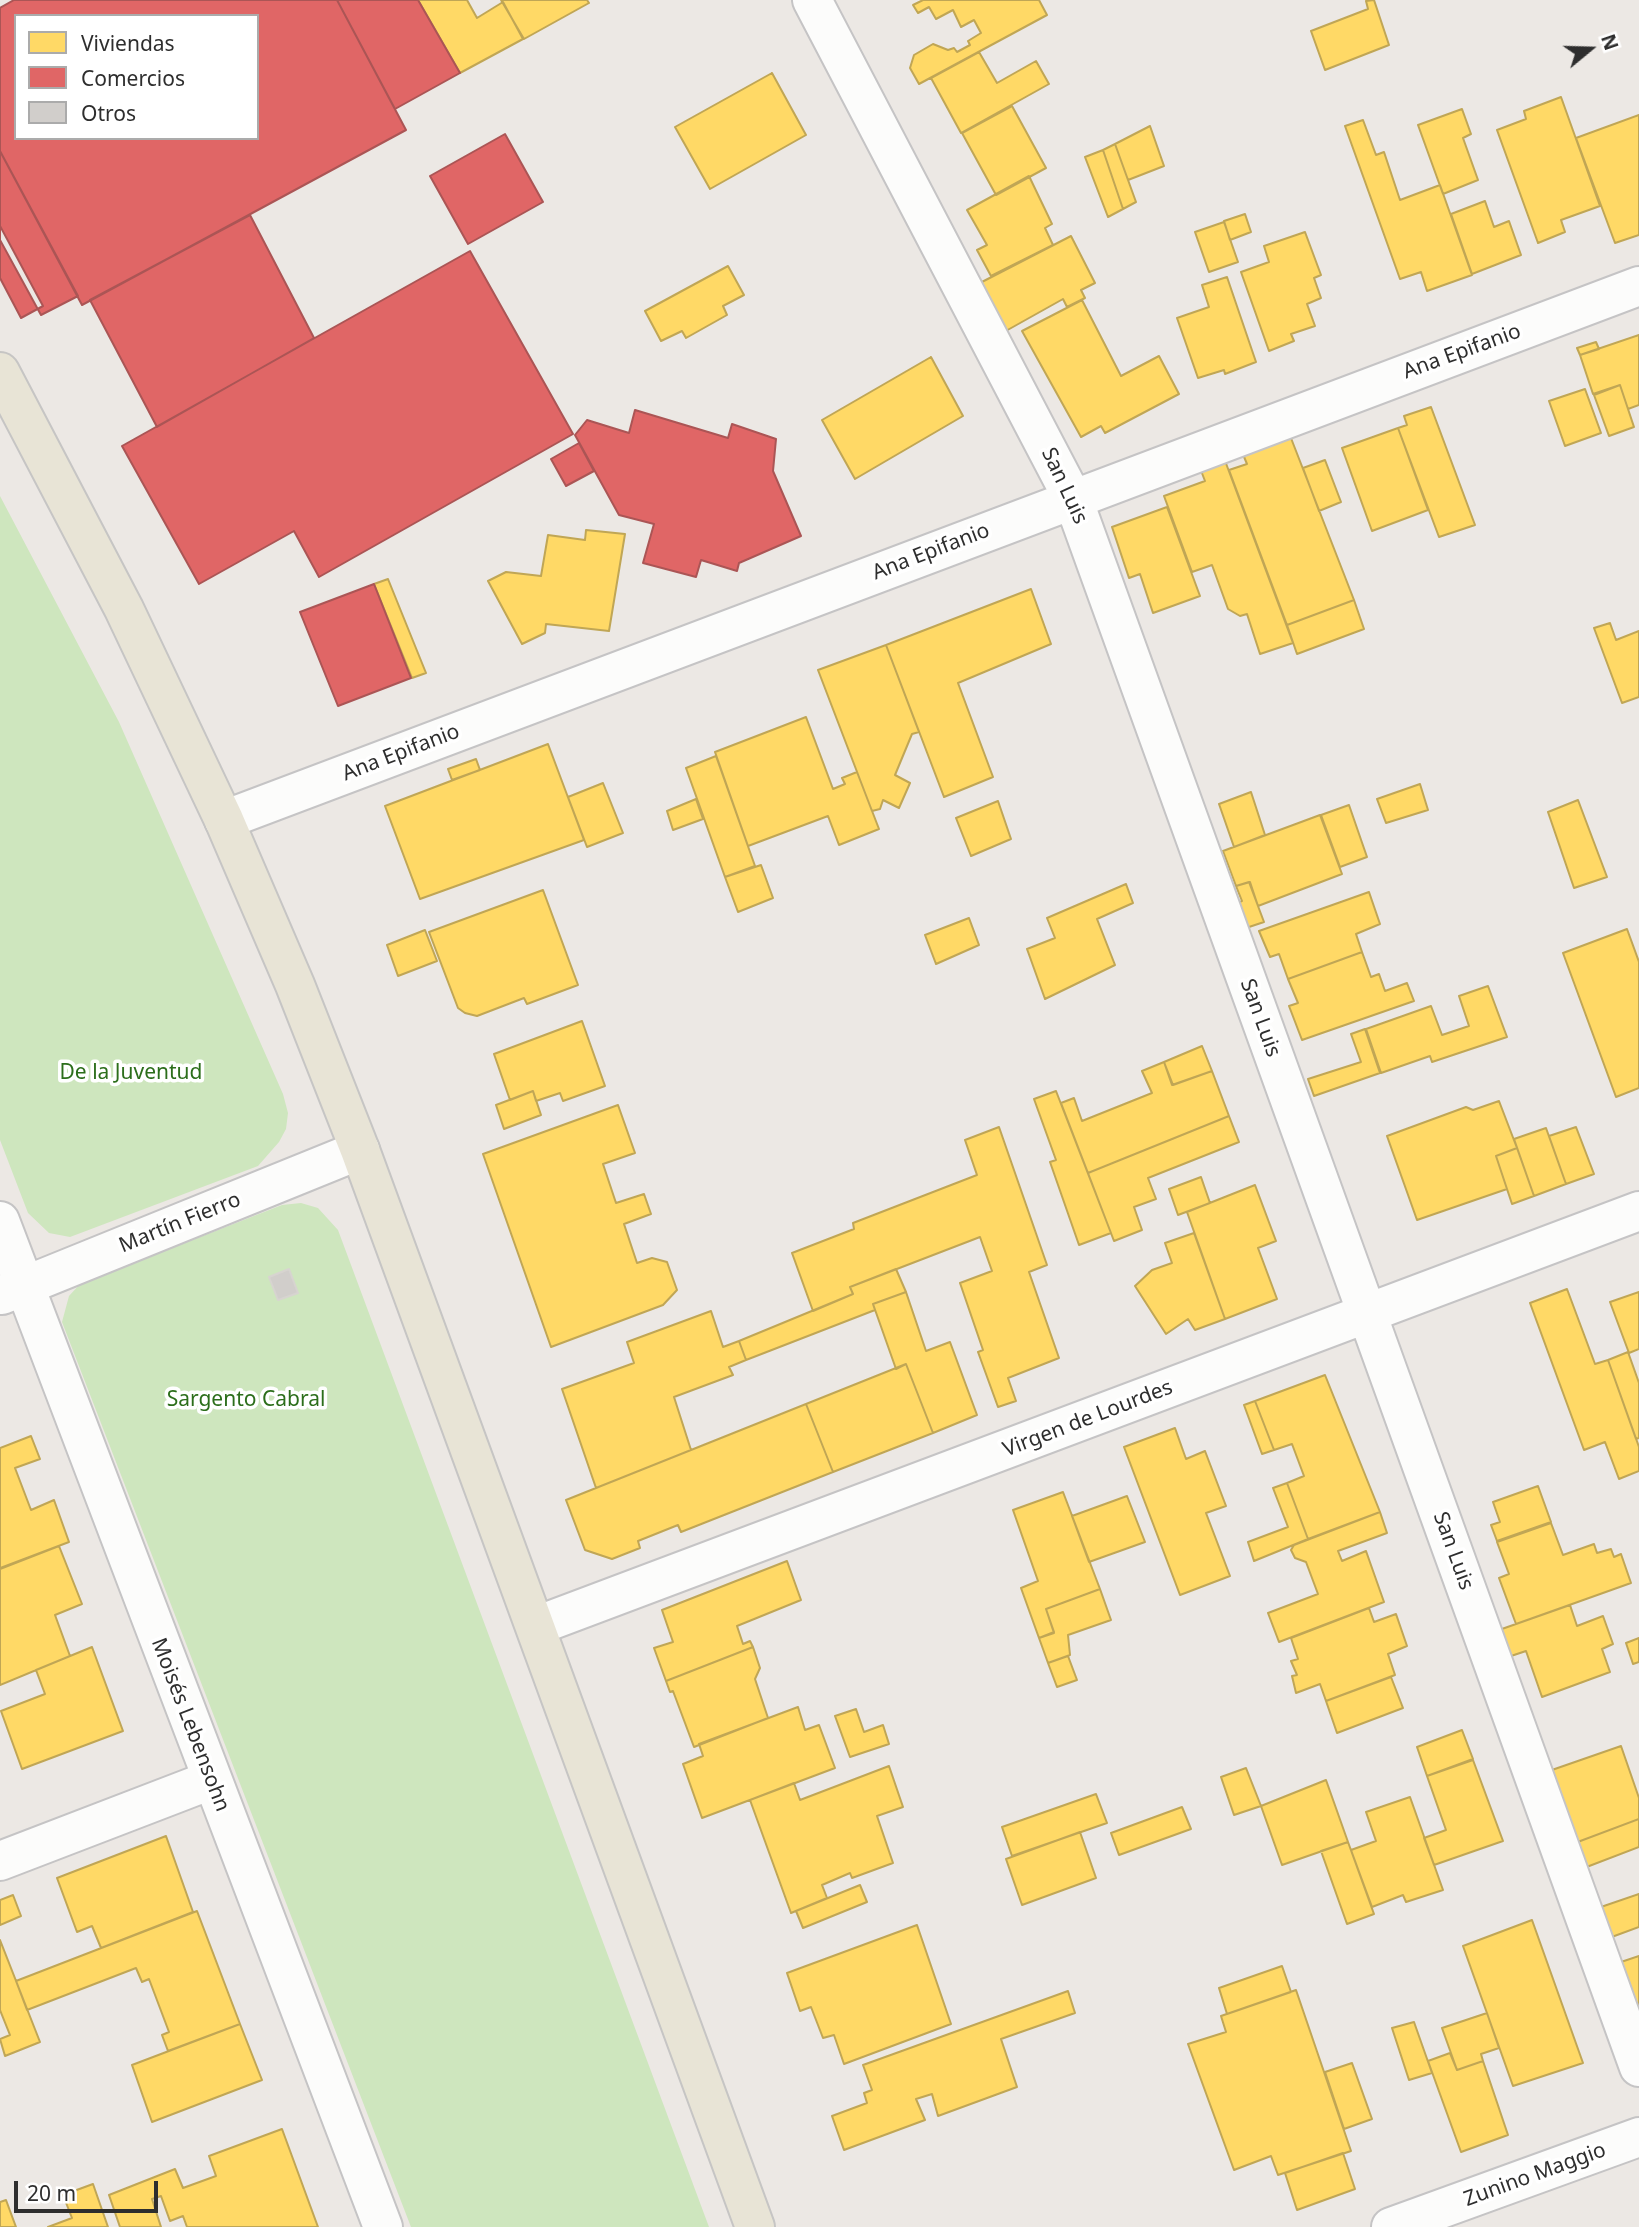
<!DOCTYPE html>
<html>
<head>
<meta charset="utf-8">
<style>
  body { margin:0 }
  #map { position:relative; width:1639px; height:2227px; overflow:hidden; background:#ece8e4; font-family:"Noto Sans",sans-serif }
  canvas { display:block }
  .legend { position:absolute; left:14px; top:14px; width:245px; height:126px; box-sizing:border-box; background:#fff; border:2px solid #ababab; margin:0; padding:9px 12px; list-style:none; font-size:21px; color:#2e2e2e }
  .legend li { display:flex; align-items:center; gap:14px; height:35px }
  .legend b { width:35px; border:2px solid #ababab }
  .north { position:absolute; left:1555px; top:14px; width:70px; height:70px; -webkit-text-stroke:5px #fff; paint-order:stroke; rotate:71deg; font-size:19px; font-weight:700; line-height:28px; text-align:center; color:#2e2e2e }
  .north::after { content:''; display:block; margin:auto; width:24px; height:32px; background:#2e2e2e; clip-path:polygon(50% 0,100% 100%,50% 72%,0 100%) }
  .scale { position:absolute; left:14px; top:2181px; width:144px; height:32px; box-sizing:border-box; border:4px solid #2e2e2e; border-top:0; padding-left:9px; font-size:21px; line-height:24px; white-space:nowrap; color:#2e2e2e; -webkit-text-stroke:5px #fff; paint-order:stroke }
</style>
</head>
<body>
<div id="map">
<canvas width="1639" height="2227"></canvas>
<ul class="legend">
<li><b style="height:19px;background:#ffd966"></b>Viviendas</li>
<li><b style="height:19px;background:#e06666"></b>Comercios</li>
<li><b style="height:19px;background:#d1cecb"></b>Otros</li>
</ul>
<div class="north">N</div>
<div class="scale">20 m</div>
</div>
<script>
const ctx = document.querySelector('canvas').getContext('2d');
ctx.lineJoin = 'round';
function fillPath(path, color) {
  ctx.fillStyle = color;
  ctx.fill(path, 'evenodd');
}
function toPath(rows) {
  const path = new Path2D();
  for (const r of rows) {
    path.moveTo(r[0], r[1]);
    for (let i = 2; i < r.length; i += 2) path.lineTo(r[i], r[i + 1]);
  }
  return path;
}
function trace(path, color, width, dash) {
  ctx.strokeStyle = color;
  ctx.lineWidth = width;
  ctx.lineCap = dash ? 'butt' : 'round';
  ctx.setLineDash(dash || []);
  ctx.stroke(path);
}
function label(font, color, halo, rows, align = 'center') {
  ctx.font = font + ' "Noto Sans",sans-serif';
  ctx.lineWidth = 7;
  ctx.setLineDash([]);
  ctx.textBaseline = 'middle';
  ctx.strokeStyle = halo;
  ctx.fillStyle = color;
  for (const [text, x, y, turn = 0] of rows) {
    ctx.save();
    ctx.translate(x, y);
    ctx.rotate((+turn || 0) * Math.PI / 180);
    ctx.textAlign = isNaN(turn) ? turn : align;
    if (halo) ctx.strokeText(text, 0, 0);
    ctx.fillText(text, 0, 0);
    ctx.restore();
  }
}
const green = toPath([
  [0,496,119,722,283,1094,288,1113,286,1129,279,1142,258,1166,70,1237,49,1233,28,1213,0,1140],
  [301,1203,318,1208,338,1230,709,2227,411,2227,62,1322,69,1296,80,1284,282,1205]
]);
const homes = toPath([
  [418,0,467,0,477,18,503,2,523,39,460,73,418,0],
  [501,0,587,0,589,3,524,39,501,0],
  [923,0,1039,0,1047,15,919,84,910,68,914,55,933,44,948,50,954,48,957,52,970,45,968,41,981,33,974,20,961,27,953,10,936,19,929,7,918,13,913,5,923,0],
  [1374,0,1389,45,1325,70,1311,31,1368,9,1366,1,1374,0],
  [979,52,997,83,1036,61,1049,84,961,133,931,78,979,52],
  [772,73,806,135,710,189,675,127,772,73],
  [1561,97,1600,206,1561,220,1565,232,1538,243,1497,130,1526,119,1524,111,1561,97],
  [1012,106,1046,168,996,195,962,133,1012,106],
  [1462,109,1471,134,1463,138,1478,180,1443,194,1418,125,1462,109],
  [1639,115,1639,235,1615,243,1576,138,1639,115],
  [1363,120,1376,155,1384,152,1400,200,1440,185,1472,275,1427,291,1421,272,1400,279,1345,126,1363,120],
  [1150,126,1164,166,1128,180,1115,144,1150,126],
  [1115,144,1136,202,1123,209,1103,150,1115,144],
  [1103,150,1123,209,1108,217,1085,157,1103,150],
  [1029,176,1052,224,1045,228,1053,245,991,276,977,250,987,245,967,210,1029,176],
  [1485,201,1494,227,1509,221,1521,255,1472,274,1451,214,1485,201],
  [1245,214,1251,232,1230,240,1224,221,1245,214],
  [1224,222,1238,262,1209,272,1195,232,1224,222],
  [1305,232,1321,275,1314,278,1321,298,1307,304,1315,326,1291,334,1294,341,1269,351,1241,272,1269,262,1264,246,1305,232],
  [1071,236,1095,283,1081,290,1085,298,1067,307,1063,299,1004,332,978,284,1071,236],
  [728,266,744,295,723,306,727,315,686,338,682,331,661,341,645,311,728,266],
  [1227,277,1256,362,1225,374,1224,370,1198,378,1177,318,1209,307,1202,285,1227,277],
  [1082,300,1121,376,1159,356,1179,394,1105,433,1101,426,1081,437,1022,331,1082,300],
  [1639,335,1639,405,1628,409,1620,385,1593,394,1580,355,1639,335],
  [1596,342,1599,349,1580,355,1577,348,1596,342],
  [931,357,963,416,855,479,822,420,931,357],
  [1620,385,1634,427,1609,436,1594,395,1620,385],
  [1585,389,1601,433,1565,446,1549,401,1585,389],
  [1431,407,1475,525,1439,537,1398,428,1407,425,1404,416,1431,407],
  [1398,428,1428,510,1372,531,1342,448,1398,428],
  [1289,433,1354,600,1287,625,1229,470,1247,464,1242,452,1289,433],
  [1224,458,1293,643,1260,654,1247,614,1240,616,1228,609,1212,565,1192,572,1164,496,1205,481,1200,468,1224,458],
  [1325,460,1341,502,1319,511,1303,468,1325,460],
  [1167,507,1200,596,1153,613,1140,574,1129,578,1112,527,1167,507],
  [586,530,625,534,609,631,546,624,545,633,522,644,488,581,506,572,541,576,548,535,585,540,586,530],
  [388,579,426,673,412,678,374,584,388,579],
  [1031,589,1051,644,958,683,993,777,944,797,886,645,1031,589],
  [1354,600,1364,629,1297,654,1287,625,1354,600],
  [1610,623,1616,640,1639,631,1639,697,1622,703,1594,628,1610,623],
  [886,645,919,732,912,734,895,775,910,783,899,808,883,800,880,809,872,811,818,670,886,645],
  [806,717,833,789,845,784,842,778,857,772,879,829,839,845,828,816,748,846,715,752,806,717],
  [548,744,584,840,420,899,385,806,548,744],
  [716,756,755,866,725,877,686,768,716,756],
  [476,759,480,770,452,780,448,769,476,759],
  [603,783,623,833,587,847,568,797,603,783],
  [1420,784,1428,810,1386,823,1377,799,1420,784],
  [1251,792,1265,835,1234,847,1219,804,1251,792],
  [696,799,703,819,673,830,667,811,696,799],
  [1578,800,1607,877,1574,888,1548,812,1578,800],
  [998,801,1011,839,971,856,956,818,998,801],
  [1349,805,1367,857,1340,867,1321,815,1349,805],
  [1320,815,1342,874,1258,906,1250,882,1236,886,1223,851,1320,815],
  [761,865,773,898,738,912,725,877,761,865],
  [1249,882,1264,922,1234,932,1225,907,1242,901,1236,886,1249,882],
  [1126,884,1133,903,1097,919,1115,965,1045,999,1027,949,1055,938,1047,918,1126,884],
  [543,890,578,985,527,1004,524,998,477,1016,465,1013,458,1008,429,932,543,890],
  [1369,892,1380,924,1356,934,1362,952,1288,979,1279,954,1270,957,1259,931,1369,892],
  [969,918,979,945,936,964,925,935,969,918],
  [1627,929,1639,962,1639,1088,1616,1097,1563,953,1627,929],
  [425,930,437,961,398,976,387,945,425,930],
  [1362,952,1371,977,1379,974,1385,991,1407,983,1414,1001,1302,1040,1289,1006,1298,1003,1288,979,1362,952],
  [1488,986,1507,1037,1432,1062,1430,1056,1381,1073,1366,1029,1431,1006,1442,1035,1469,1026,1459,996,1488,986],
  [582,1021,605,1086,563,1101,560,1093,536,1101,533,1091,510,1100,494,1054,582,1021],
  [1365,1029,1380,1073,1314,1096,1308,1079,1361,1062,1351,1034,1365,1029],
  [1202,1046,1212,1071,1172,1085,1164,1062,1202,1046],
  [1164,1062,1173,1085,1212,1071,1229,1116,1088,1173,1061,1103,1074,1098,1082,1121,1152,1093,1142,1071,1164,1062],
  [533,1091,541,1115,504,1129,496,1105,533,1091],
  [1056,1091,1111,1233,1079,1245,1050,1162,1056,1160,1034,1099,1056,1091],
  [1499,1101,1517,1148,1496,1156,1507,1189,1417,1220,1387,1136,1466,1107,1473,1110,1499,1101],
  [618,1105,635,1153,603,1164,616,1203,644,1194,651,1214,624,1224,637,1263,652,1258,667,1262,677,1290,663,1305,551,1347,483,1154,618,1105],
  [1229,1116,1239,1142,1148,1178,1156,1199,1134,1207,1142,1230,1114,1241,1088,1173,1229,1116],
  [999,1127,1047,1265,1029,1272,1059,1358,1008,1378,1016,1401,998,1407,978,1352,983,1350,960,1283,992,1271,980,1237,850,1287,853,1294,813,1311,792,1253,854,1229,853,1223,977,1175,965,1140,999,1127],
  [1576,1127,1594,1174,1566,1184,1549,1136,1576,1127],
  [1546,1128,1566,1184,1534,1196,1514,1139,1546,1128],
  [1517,1148,1534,1196,1512,1204,1496,1156,1517,1148],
  [1201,1177,1210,1203,1178,1215,1169,1189,1201,1177],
  [1255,1185,1276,1241,1258,1248,1277,1299,1225,1319,1187,1212,1255,1185],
  [1194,1233,1225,1319,1195,1330,1188,1319,1166,1334,1135,1286,1152,1270,1172,1263,1165,1243,1194,1233],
  [896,1269,906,1292,873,1304,875,1310,746,1360,739,1341,853,1294,850,1287,896,1269],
  [1567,1289,1595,1364,1608,1360,1639,1447,1639,1471,1619,1479,1605,1442,1584,1450,1530,1303,1567,1289],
  [906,1292,926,1351,950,1342,977,1415,933,1433,906,1364,896,1369,873,1304,906,1292],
  [1639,1292,1639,1349,1629,1353,1610,1302,1639,1292],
  [711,1311,723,1347,739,1341,746,1360,729,1367,733,1375,674,1397,691,1450,596,1488,562,1389,634,1363,627,1342,711,1311],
  [1628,1352,1639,1383,1639,1438,1636,1439,1608,1360,1628,1352],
  [906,1364,933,1433,833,1472,806,1404,906,1364],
  [1325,1375,1380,1512,1308,1539,1287,1483,1304,1476,1292,1444,1274,1450,1255,1401,1325,1375],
  [1255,1401,1274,1450,1262,1454,1244,1405,1255,1401],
  [806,1404,833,1472,681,1532,678,1525,638,1541,640,1548,612,1559,585,1550,566,1500,806,1404],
  [1175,1428,1186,1459,1205,1451,1226,1506,1206,1513,1230,1576,1180,1595,1124,1447,1175,1428],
  [31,1436,40,1459,15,1468,31,1510,54,1500,69,1542,0,1568,0,1448,31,1436],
  [1287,1483,1308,1539,1254,1561,1248,1542,1288,1527,1273,1488,1287,1483],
  [1538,1486,1551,1522,1497,1541,1491,1525,1500,1522,1493,1502,1538,1486],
  [1063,1492,1100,1589,1046,1609,1054,1632,1039,1638,1021,1588,1038,1581,1013,1510,1063,1492],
  [1127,1496,1145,1542,1089,1562,1072,1516,1127,1496],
  [1380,1512,1387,1533,1338,1551,1342,1561,1366,1551,1384,1602,1279,1642,1268,1613,1318,1594,1306,1562,1295,1558,1291,1550,1294,1545,1380,1512],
  [1551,1523,1563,1555,1594,1544,1597,1553,1611,1549,1614,1557,1621,1554,1631,1583,1516,1624,1499,1578,1509,1574,1497,1542,1551,1523],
  [59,1546,82,1604,55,1615,70,1656,0,1685,0,1569,59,1546],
  [787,1561,801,1600,737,1626,743,1644,750,1641,753,1647,666,1681,654,1648,673,1642,662,1610,787,1561],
  [1100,1589,1111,1620,1068,1635,1070,1655,1048,1663,1039,1638,1054,1633,1046,1609,1100,1589],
  [1570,1605,1577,1626,1603,1616,1613,1644,1602,1649,1610,1672,1542,1697,1526,1651,1508,1657,1499,1630,1570,1605],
  [1369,1608,1374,1622,1396,1614,1407,1646,1388,1654,1395,1675,1326,1701,1320,1684,1296,1693,1292,1676,1297,1675,1291,1661,1298,1659,1291,1638,1369,1608],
  [1639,1638,1639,1662,1633,1664,1626,1643,1639,1638],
  [92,1647,123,1731,22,1769,1,1711,45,1694,36,1670,92,1647],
  [753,1647,760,1668,755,1679,768,1718,694,1747,673,1691,670,1692,666,1681,753,1647],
  [1068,1656,1077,1680,1057,1687,1048,1663,1068,1656],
  [1391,1677,1403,1708,1337,1733,1326,1701,1391,1677],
  [798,1707,805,1730,819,1725,835,1768,702,1818,683,1764,703,1756,699,1744,798,1707],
  [856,1709,864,1732,883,1725,889,1744,850,1757,835,1716,856,1709],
  [1462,1730,1473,1759,1427,1776,1417,1747,1462,1730],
  [1621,1746,1639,1798,1639,1819,1575,1843,1549,1771,1621,1746],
  [1473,1760,1503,1841,1434,1865,1424,1838,1446,1830,1427,1776,1473,1760],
  [889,1766,903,1807,877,1816,893,1863,852,1878,850,1873,822,1885,827,1898,791,1913,750,1800,794,1783,800,1800,889,1766],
  [1246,1768,1261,1806,1234,1815,1221,1777,1246,1768],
  [1326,1780,1348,1842,1282,1865,1261,1806,1326,1780],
  [1096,1794,1107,1823,1012,1856,1002,1827,1096,1794],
  [1410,1797,1443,1890,1406,1902,1403,1895,1372,1907,1351,1850,1376,1841,1366,1812,1410,1797],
  [1182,1807,1191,1829,1119,1855,1111,1833,1182,1807],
  [1639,1819,1639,1847,1584,1868,1575,1843,1639,1819],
  [1080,1832,1096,1878,1022,1905,1006,1859,1080,1832],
  [166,1836,193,1912,101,1948,92,1926,77,1932,57,1878,166,1836],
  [1348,1842,1374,1914,1347,1924,1321,1851,1348,1842],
  [860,1885,867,1902,803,1928,796,1911,860,1885],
  [1639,1894,1639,1927,1609,1938,1598,1908,1639,1894],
  [13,1895,21,1916,0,1925,0,1900,13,1895],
  [197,1911,240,2024,168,2051,162,2035,169,2032,149,1979,142,1982,136,1968,27,2010,16,1981,197,1911],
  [1532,1920,1583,2063,1513,2086,1463,1946,1532,1920],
  [917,1925,951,2024,844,2064,834,2035,823,2038,811,2007,800,2011,787,1973,917,1925],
  [0,1940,40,2042,5,2056,0,2039,10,2035,0,2010,0,1940],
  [1639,1956,1639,2017,1618,1963,1639,1956],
  [1282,1966,1291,1992,1227,2014,1219,1988,1282,1966],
  [1296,1990,1351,2151,1278,2175,1271,2156,1234,2170,1188,2044,1226,2032,1221,2016,1296,1990],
  [1068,1991,1075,2013,1001,2039,1017,2087,938,2116,932,2094,916,2099,925,2120,844,2150,832,2116,867,2103,864,2093,872,2090,863,2065,1068,1991],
  [1487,2013,1499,2048,1481,2054,1483,2061,1457,2070,1442,2028,1487,2013],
  [1414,2022,1432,2073,1409,2080,1392,2028,1414,2022],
  [240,2024,262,2080,152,2122,132,2065,240,2024],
  [1450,2053,1457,2070,1483,2061,1508,2135,1461,2152,1428,2061,1450,2053],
  [1352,2063,1372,2119,1344,2129,1325,2072,1352,2063],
  [282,2129,318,2227,187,2227,183,2216,170,2221,161,2196,152,2199,161,2227,120,2227,109,2195,175,2169,183,2188,216,2176,209,2156,282,2129],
  [1343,2153,1355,2189,1297,2210,1285,2173,1343,2153],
  [93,2184,108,2227,48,2227,72,2218,63,2195,93,2184],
  [6,2200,16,2227,0,2227,0,2202,6,2200]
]);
const shops = toPath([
  [14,0,337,0,406,130,82,305,0,151,0,8,14,0],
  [16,16,257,16,257,138,16,138,16,16],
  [337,0,418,0,460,73,395,109,337,0],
  [505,134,543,202,468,244,430,176,505,134],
  [0,151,78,296,41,315,0,240,0,151],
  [250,215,314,338,157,427,90,300,250,215],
  [0,226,43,306,21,318,0,278,0,226],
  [470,251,573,434,319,577,294,531,199,584,122,446,470,251],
  [635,410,728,438,732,424,776,439,773,471,801,536,739,563,737,571,701,560,696,577,643,563,654,524,619,515,575,435,587,420,629,433,635,410],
  [579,443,594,471,566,486,551,459,579,443],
  [374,584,411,678,338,706,300,612,374,584]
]);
const building = toPath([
  [289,1269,298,1293,278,1300,269,1277,289,1269]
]);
const street = toPath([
  [812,0,1073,499,1639,2067],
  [224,820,1639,286],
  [0,1221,383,2227],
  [2,1295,360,1150],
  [536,1626,1639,1211],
  [0,1861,211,1780],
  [1391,2227,1639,2137]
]);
const primary = toPath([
  [0,372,124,609,224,820,295,985,360,1150,755,2227]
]);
const streetNames = [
  ["Ana Epifanio",1462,352,-20],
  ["San Luis",1064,486,65],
  ["Ana Epifanio",931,552,-21],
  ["Ana Epifanio",401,753,-21],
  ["San Luis",1260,1018,70],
  ["Martín Fierro",180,1223,-22],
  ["Virgen de Lourdes",1088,1419,-21],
  ["San Luis",1453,1551,70],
  ["Moisés Lebensohn",190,1725,69],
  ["Zunino Maggio",1535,2175,-20]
];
const parkNames = [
  ["De la Juventud",131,1073],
  ["Sargento Cabral",246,1400]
];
fillPath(green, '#cee6be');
fillPath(homes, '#ffd966');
trace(homes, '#c0a655', 2);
fillPath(shops, '#e06666');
trace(shops, '#ab5555', 2);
fillPath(building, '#d1cecb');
trace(building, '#d7d4d0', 2);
trace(street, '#c5c4c5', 42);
trace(primary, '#c6c5c4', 42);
trace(street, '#fcfcfb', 38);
trace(primary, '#e8e4d6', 38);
label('21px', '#2e2e2e', '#fff', streetNames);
label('21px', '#2c6e1b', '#fff', parkNames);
</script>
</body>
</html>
